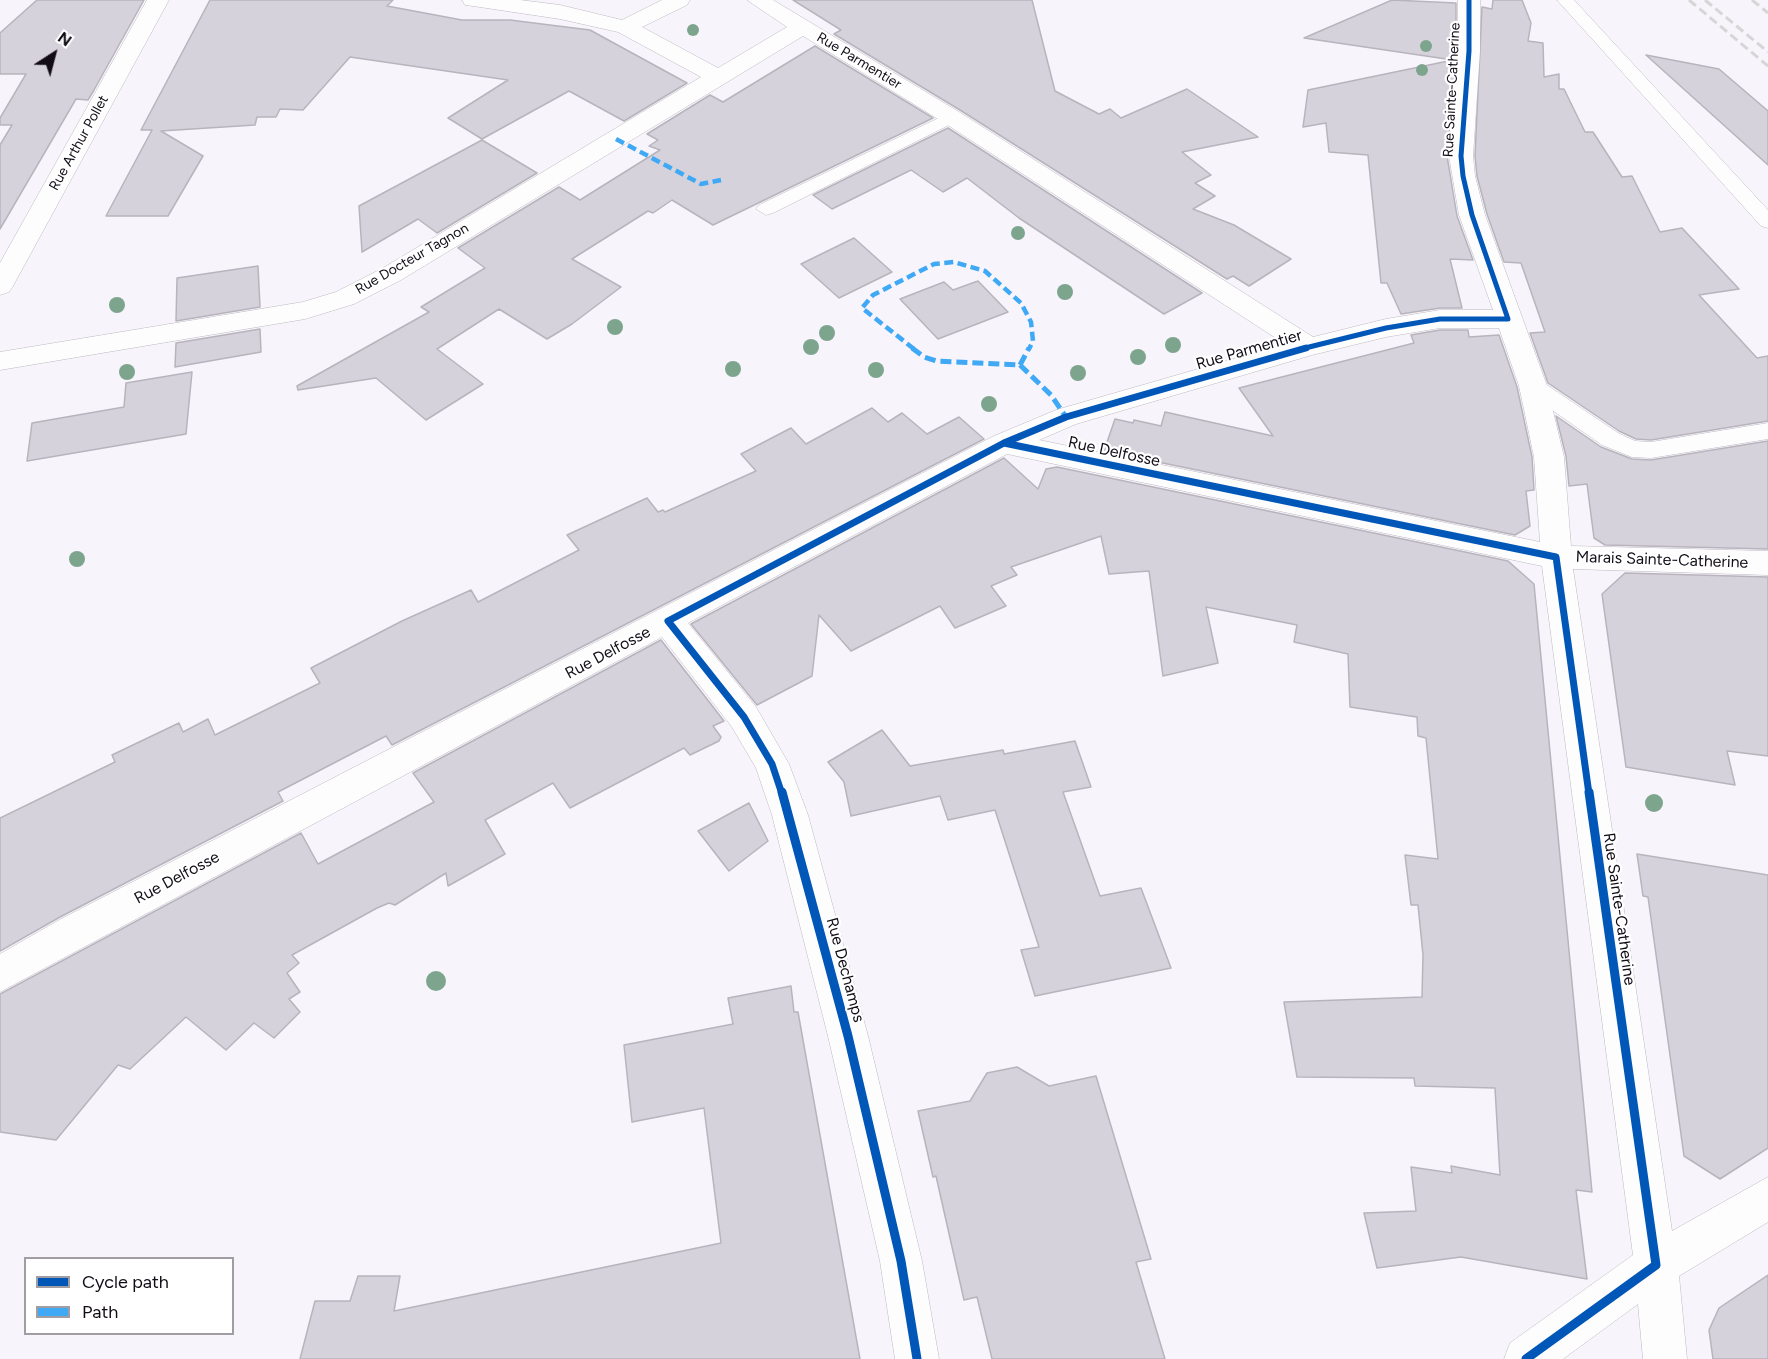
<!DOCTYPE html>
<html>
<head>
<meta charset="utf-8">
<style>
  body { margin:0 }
  #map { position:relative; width:1768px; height:1359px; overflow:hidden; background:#f7f4fb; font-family:Figtree,sans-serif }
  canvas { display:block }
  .legend { position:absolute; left:24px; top:1257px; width:210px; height:78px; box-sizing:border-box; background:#fff; border:2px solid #a09ea2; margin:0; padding:8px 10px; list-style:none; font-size:18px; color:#110c16 }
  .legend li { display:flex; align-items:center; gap:12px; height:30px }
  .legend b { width:30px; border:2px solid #a09ea2 }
  .north { position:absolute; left:24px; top:24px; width:60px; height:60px; -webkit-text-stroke:4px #fff; paint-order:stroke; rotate:36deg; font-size:16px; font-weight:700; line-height:24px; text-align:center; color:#110c16 }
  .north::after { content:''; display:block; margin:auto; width:21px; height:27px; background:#110c16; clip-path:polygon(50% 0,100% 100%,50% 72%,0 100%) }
</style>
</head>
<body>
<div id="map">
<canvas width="1768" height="1359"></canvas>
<ul class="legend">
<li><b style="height:8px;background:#0057b8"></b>Cycle path</li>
<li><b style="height:8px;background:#3fa9f5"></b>Path</li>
</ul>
<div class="north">N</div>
</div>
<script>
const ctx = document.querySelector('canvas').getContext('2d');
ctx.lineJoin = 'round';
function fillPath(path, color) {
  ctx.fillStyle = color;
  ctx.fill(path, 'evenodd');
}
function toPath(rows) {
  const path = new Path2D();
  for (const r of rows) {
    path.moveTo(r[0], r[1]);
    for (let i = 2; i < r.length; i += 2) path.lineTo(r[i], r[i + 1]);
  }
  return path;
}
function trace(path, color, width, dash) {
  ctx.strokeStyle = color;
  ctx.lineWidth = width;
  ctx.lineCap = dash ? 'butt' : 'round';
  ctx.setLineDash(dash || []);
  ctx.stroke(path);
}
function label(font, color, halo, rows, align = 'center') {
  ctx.font = font + ' Figtree,sans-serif';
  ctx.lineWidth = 4.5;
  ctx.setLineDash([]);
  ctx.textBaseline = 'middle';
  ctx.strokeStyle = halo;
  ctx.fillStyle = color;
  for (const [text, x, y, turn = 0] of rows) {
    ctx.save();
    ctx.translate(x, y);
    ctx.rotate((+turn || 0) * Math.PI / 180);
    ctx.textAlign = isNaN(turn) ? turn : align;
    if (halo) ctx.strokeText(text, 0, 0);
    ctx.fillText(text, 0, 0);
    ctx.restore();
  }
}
const building = toPath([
  [37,0,144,0,94,90,88,100,76,99,0,229,0,145,12,125,0,125,0,118,26,74,0,74,0,33,37,0],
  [210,0,393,0,387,6,462,20,510,20,590,30,687,83,624,121,569,91,482,139,448,118,508,80,350,57,303,110,280,109,276,117,257,117,255,125,161,131,203,156,168,216,106,216,152,130,141,130,210,0],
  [793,0,1032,0,1055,91,1099,114,1110,109,1121,118,1187,89,1258,137,1182,152,1211,175,1195,183,1215,196,1193,209,1234,225,1291,259,1249,286,1233,276,1227,279,960,110,834,34,841,30,793,0],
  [1392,0,1456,3,1456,51,1447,156,1457,216,1473,260,1450,259,1462,308,1440,308,1401,314,1387,283,1381,283,1368,155,1329,152,1326,123,1303,127,1308,90,1453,60,1304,38,1392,0],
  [1493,0,1522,0,1531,23,1528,41,1543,43,1544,77,1559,74,1559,89,1564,89,1585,132,1593,132,1622,177,1632,176,1660,232,1682,228,1739,289,1699,295,1757,358,1768,356,1768,421,1651,440,1636,439,1619,431,1548,383,1530,333,1545,332,1521,263,1504,262,1487,214,1477,176,1475,156,1482,7,1492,9,1493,0],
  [815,46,933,118,713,225,672,200,653,213,648,211,572,259,621,287,572,324,547,339,499,309,437,349,483,384,426,420,376,378,298,390,297,386,429,312,421,307,485,268,458,248,559,187,580,200,660,150,649,146,658,140,647,134,710,95,723,102,815,46],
  [1646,55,1719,69,1768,111,1768,165,1646,55],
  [948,128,1202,293,1164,314,1019,218,967,178,943,192,911,170,832,209,813,195,948,128],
  [482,140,537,173,437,233,418,219,362,252,359,206,482,140],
  [854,238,892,272,839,298,801,264,854,238],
  [258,266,260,307,176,321,177,278,258,266],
  [978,281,1008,312,938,339,900,299,944,282,953,290,978,281],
  [260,329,261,352,175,367,176,343,260,329],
  [1440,330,1468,330,1469,337,1499,335,1517,387,1532,457,1534,490,1526,491,1530,526,1515,535,1104,451,1115,419,1133,423,1134,420,1161,426,1165,412,1273,436,1239,388,1414,343,1411,335,1440,330],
  [192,372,186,434,27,461,32,423,124,407,126,383,192,372],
  [872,408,888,422,902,413,927,434,959,417,984,439,392,745,386,736,278,792,283,801,60,917,0,951,0,818,115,762,112,755,179,723,183,732,208,719,215,735,320,683,311,668,402,621,471,590,478,602,579,550,567,535,647,498,658,512,663,510,665,512,756,471,741,454,791,428,806,444,872,408],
  [1556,416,1601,447,1632,459,1651,460,1768,441,1768,549,1605,545,1594,538,1587,484,1569,486,1566,456,1556,416],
  [1004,458,1038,489,1046,469,1057,467,1508,561,1534,584,1592,1192,1576,1190,1587,1279,1461,1257,1377,1268,1364,1213,1416,1211,1411,1167,1452,1173,1451,1166,1500,1175,1495,1088,1415,1086,1414,1078,1297,1077,1284,1002,1422,997,1423,955,1418,905,1411,905,1405,855,1438,859,1426,738,1418,736,1417,717,1350,707,1348,654,1294,642,1297,625,1206,607,1218,663,1163,676,1149,571,1109,574,1101,536,1011,567,1017,575,991,586,1006,606,955,628,940,606,851,651,819,615,812,676,757,705,691,624,1004,458],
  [1625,573,1768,577,1768,756,1727,751,1735,785,1626,767,1602,594,1625,573],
  [661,640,724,721,713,726,721,737,719,741,690,755,684,748,570,808,553,783,485,820,505,854,448,886,446,873,395,905,389,903,377,908,292,955,299,963,287,973,300,992,289,999,300,1012,274,1038,254,1023,226,1050,186,1017,130,1069,118,1065,56,1140,0,1132,0,994,301,833,318,864,434,802,413,773,661,640],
  [882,730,910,766,1003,750,1004,754,1075,741,1091,787,1063,792,1100,896,1141,888,1171,968,1035,996,1021,950,1039,947,995,810,948,820,940,796,851,816,844,782,828,762,882,730],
  [749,803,768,841,729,871,698,831,749,803],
  [1637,854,1768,875,1768,1148,1720,1179,1684,1156,1648,897,1643,896,1637,854],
  [791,986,794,1012,798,1012,860,1359,300,1359,315,1301,350,1301,358,1276,400,1276,394,1311,721,1243,704,1108,632,1122,624,1045,733,1024,728,998,791,986],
  [1017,1067,1049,1086,1096,1076,1151,1259,1136,1262,1165,1359,992,1359,977,1297,964,1300,936,1176,933,1177,918,1111,970,1101,987,1073,1017,1067],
  [1768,1275,1768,1359,1713,1359,1709,1330,1719,1308,1768,1275]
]);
const service = toPath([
  [1557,0,1574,0,1768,210,1768,228,1761,226,1557,0],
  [951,112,960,117,957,121,773,213,766,215,756,209,759,205,951,112],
  [1533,379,1541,381,1618,433,1635,441,1651,442,1768,423,1768,439,1651,458,1632,457,1602,445,1525,391,1522,386,1525,381,1533,379]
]);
const minor = toPath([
  [147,0,169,0,13,286,9,292,0,295,0,263,147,0],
  [462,0,520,0,560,5,622,20,662,0,690,0,687,5,642,27,718,68,787,27,747,0,773,0,959,112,1313,337,1386,319,1440,310,1493,310,1459,215,1449,156,1458,51,1458,0,1480,0,1480,51,1473,156,1475,176,1485,215,1547,386,1564,457,1571,546,1768,551,1768,575,1573,569,1672,1231,1768,1177,1768,1222,1679,1276,1687,1359,1643,1359,1638,1304,1563,1359,1504,1359,1510,1343,1633,1255,1542,566,1007,454,688,623,756,707,789,764,808,815,868,1036,922,1261,939,1359,895,1359,880,1261,828,1036,772,815,756,768,732,727,662,637,0,992,0,954,61,919,994,436,1056,410,1285,344,943,122,803,36,401,280,354,304,305,319,0,370,0,352,303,302,336,292,383,268,701,77,618,32,560,19,473,6,465,5,462,0],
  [1440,328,1499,328,1519,386,1534,457,1540,542,1039,440,1076,424,1312,355,1386,337,1440,328]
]);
const rail = toPath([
  [1689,0,1768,66],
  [1705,0,1768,52],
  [1752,0,1768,13]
]);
const quietFar1 = toPath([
  [616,139,701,184,721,180],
  [914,349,862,308,873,295,934,264,954,262,985,271,1021,303,1031,322,1033,341,1029,349]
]);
const quiet = toPath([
  [912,348,924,357,937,361,1020,365],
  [1020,365,1051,395,1066,417],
  [1020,365,1029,348]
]);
const cyclewayFar2 = toPath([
  [1301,349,1386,328,1440,319,1508,319,1472,215,1463,176,1461,156,1469,51,1469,0]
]);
const cyclewayFar1 = toPath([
  [1004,443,1556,557,1589,794],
  [782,794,772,764,744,717,668,621,1004,443,1066,417,1306,348]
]);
const cycleway = toPath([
  [782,792,848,1036,901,1261,917,1359],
  [1526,1359,1656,1265,1589,792]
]);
const trees = [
  [693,30,6],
  [1426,46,6],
  [1422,70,6],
  [1018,233,7],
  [1065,292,8],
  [117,305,8],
  [615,327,8],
  [827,333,8],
  [1173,345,8],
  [811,347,8],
  [1138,357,8],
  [733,369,8],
  [876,370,8],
  [127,372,8],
  [1078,373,8],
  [989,404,8],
  [77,559,8],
  [1654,803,9],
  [436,981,10]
];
const farStreetnames = [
  ["Rue Parmentier",859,61,31],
  ["Rue Sainte-Catherine",1452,90,-87],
  ["Rue Arthur Pollet",79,143,-61],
  ["Rue Docteur Tagnon",412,259,-30]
];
const streetNames = [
  ["Rue Parmentier",1249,350,-16],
  ["Rue Delfosse",1114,452,12],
  ["Marais Sainte-Catherine",1662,560,2],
  ["Rue Delfosse",608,653,-28],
  ["Rue Delfosse",177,878,-28],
  ["Rue Sainte-Catherine",1619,909,82],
  ["Rue Dechamps",845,970,75]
];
fillPath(building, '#d6d2db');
trace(building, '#b8b4bd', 1.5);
trace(service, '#bdb9c2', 1);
trace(minor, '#bdb9c2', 1);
fillPath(service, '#fefdfe');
fillPath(minor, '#fefdfe');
trace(rail, '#d7d5d7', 3, [9, 4.5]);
trace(quietFar1, '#3fa9f5', 4.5, [9, 4.5]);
trace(quiet, '#3fa9f5', 5, [11, 5]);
trace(cyclewayFar2, '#0057b8', 5);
trace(cyclewayFar1, '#0057b8', 7);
trace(cycleway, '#0057b8', 9);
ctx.fillStyle = '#7da58e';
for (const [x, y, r] of trees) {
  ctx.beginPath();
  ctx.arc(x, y, r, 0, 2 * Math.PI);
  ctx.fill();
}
label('14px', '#110c16', '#fff', farStreetnames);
label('16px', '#110c16', '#fff', streetNames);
</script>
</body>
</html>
